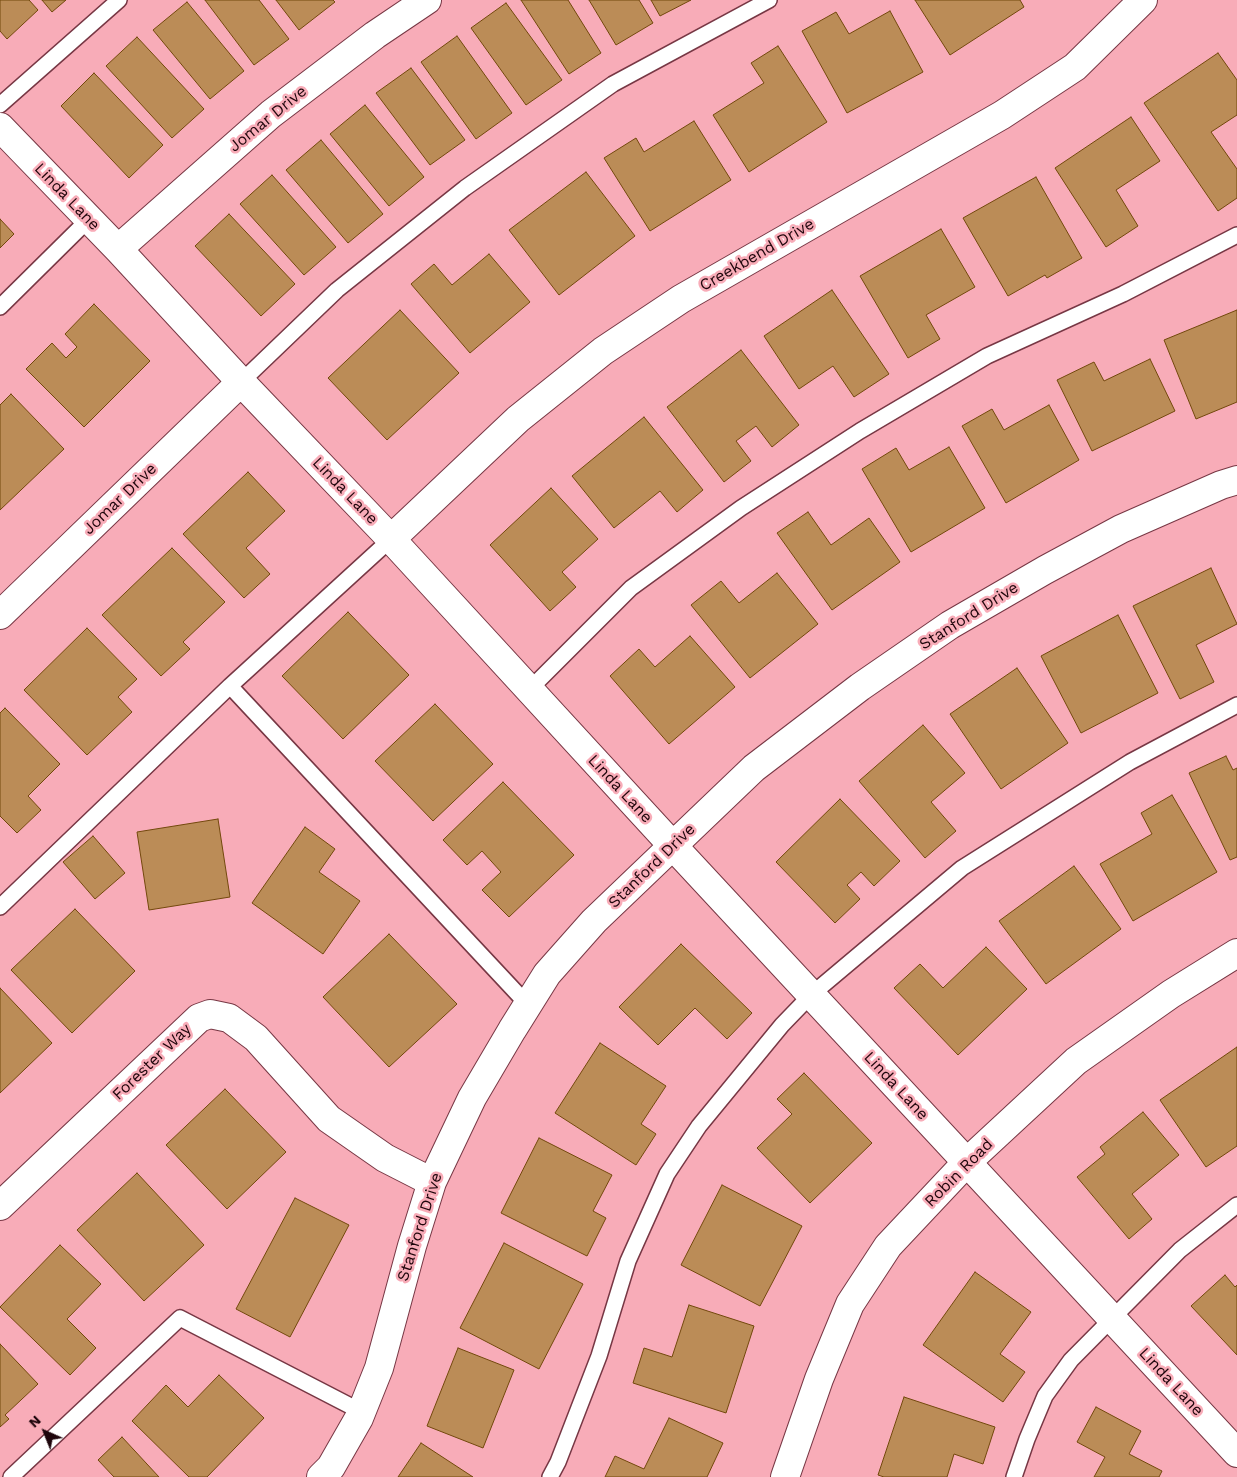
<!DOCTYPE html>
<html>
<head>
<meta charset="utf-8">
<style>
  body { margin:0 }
  #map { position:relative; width:1237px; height:1477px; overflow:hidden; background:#f8acb8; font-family:"Work Sans",sans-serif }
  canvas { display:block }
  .north { position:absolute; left:20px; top:1407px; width:50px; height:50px; -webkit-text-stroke:4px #f8acb8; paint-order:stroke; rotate:316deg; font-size:14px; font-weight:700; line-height:20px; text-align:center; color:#1e050b }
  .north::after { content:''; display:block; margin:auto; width:18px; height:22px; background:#1e050b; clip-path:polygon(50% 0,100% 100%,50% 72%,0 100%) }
</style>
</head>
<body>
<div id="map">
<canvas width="1237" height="1477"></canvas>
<div class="north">N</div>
</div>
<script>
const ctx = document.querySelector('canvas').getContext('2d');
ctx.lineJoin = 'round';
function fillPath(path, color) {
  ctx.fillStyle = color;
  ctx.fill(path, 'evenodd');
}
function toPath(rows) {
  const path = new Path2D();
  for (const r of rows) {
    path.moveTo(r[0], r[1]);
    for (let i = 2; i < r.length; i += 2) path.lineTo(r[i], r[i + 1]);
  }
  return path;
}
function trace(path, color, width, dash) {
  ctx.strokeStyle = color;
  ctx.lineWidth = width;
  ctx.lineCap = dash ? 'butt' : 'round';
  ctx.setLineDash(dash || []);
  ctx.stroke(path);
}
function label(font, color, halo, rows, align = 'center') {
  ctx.font = font + ' "Work Sans",sans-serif';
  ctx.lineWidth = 5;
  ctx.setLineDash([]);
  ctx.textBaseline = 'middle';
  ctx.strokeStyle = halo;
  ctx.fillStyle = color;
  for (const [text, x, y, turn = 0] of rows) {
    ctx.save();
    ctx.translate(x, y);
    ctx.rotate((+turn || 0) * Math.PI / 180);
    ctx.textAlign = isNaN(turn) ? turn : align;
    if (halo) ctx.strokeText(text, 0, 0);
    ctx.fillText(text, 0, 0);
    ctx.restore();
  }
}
const building = toPath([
  [0,0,29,0,38,10,7,39,0,31,0,0],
  [42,0,66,0,52,12,42,0],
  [205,0,259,0,289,39,254,65,205,0],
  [276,0,333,0,335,2,299,30,276,0],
  [521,0,568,0,601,53,569,74,521,0],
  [589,0,639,0,653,23,616,45,589,0],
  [651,0,691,0,660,16,651,0],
  [915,0,1020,0,1024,7,950,55,915,0],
  [187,2,244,71,210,99,153,30,187,2],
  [506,3,562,80,526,105,471,28,506,3],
  [890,11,923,72,847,113,802,31,836,12,849,34,890,11],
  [457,36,512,113,476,139,421,62,457,36],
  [137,37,204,109,172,138,106,66,137,37],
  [778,46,827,122,749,172,713,115,764,83,751,63,778,46],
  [1218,53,1237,80,1237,115,1211,132,1237,169,1237,198,1218,211,1144,103,1218,53],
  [411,68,465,140,430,165,376,93,411,68],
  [94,73,163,145,129,178,61,106,94,73],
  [365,105,424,177,389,206,330,134,365,105],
  [1131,117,1160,161,1116,190,1138,226,1106,247,1055,168,1131,117],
  [694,121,731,180,650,231,604,158,636,138,644,152,694,121],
  [321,140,383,214,348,243,286,170,321,140],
  [586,172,635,236,559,295,509,230,586,172],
  [272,175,336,247,304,275,240,204,272,175],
  [1036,177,1082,258,1047,278,1045,275,1008,296,963,218,1036,177],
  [229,214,295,284,261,316,195,246,229,214],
  [0,219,14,234,0,248,0,219],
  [941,229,975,287,926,315,940,339,908,358,860,276,941,229],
  [489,254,530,302,470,353,411,284,434,264,452,285,489,254],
  [832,290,889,374,854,397,833,366,799,389,764,336,832,290],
  [94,304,150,361,84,427,26,369,52,343,66,358,77,347,65,334,94,304],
  [400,310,459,373,387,440,328,378,400,310],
  [1237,310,1237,402,1196,419,1164,340,1237,310],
  [741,350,799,425,772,447,756,426,736,441,751,461,724,482,667,407,741,350],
  [1150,359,1175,411,1092,451,1057,380,1094,362,1104,381,1150,359],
  [11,394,64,449,0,510,0,405,11,394],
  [1049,405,1079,460,1006,503,962,426,992,409,1004,430,1049,405],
  [644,417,703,490,677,512,660,491,614,528,572,476,644,417],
  [949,447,985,508,911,552,862,469,896,448,909,470,949,447],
  [248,472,285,511,246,548,270,574,244,598,183,534,248,472],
  [551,488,598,539,562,572,576,587,550,611,490,545,551,488],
  [808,512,831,545,869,518,900,562,832,610,777,533,808,512],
  [172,548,225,602,183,642,190,649,161,676,102,615,172,548],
  [1211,568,1237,624,1196,645,1214,682,1180,699,1133,606,1211,568],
  [777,573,818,624,750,678,691,605,721,581,739,603,777,573],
  [348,612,409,675,343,739,282,676,348,612],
  [1118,615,1158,693,1081,733,1041,656,1118,615],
  [87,628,137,679,118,697,132,712,87,755,24,690,87,628],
  [690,636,735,687,669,744,610,676,639,649,655,667,690,636],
  [1017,668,1068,743,1001,789,950,714,1017,668],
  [435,704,493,764,433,821,375,761,435,704],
  [5,708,60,764,28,796,41,810,17,833,0,816,0,713,5,708],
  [923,725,965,773,931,802,956,831,925,858,859,781,923,725],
  [1226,756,1233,770,1237,768,1237,857,1230,860,1189,773,1226,756],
  [503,782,574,855,509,917,482,890,501,872,482,851,467,865,443,840,503,782],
  [1172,795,1217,872,1133,921,1100,864,1152,834,1141,813,1172,795],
  [840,799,900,861,874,886,861,872,847,885,860,899,835,923,776,862,840,799],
  [218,819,230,897,149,910,137,832,218,819],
  [305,827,335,849,319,872,360,901,323,954,252,903,305,827],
  [93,836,125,873,95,899,63,862,93,836],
  [1074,866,1121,929,1046,984,999,921,1074,866],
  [75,909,135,971,72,1033,11,970,75,909],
  [389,934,457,1004,389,1067,323,997,389,934],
  [681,944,752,1013,727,1039,695,1008,658,1045,619,1007,681,944],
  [986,947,1027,989,958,1055,894,988,920,964,943,988,986,947],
  [0,988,52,1043,0,1093,0,988],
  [600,1043,666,1086,641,1124,656,1134,636,1165,555,1113,600,1043],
  [1237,1047,1237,1146,1206,1167,1160,1100,1237,1047],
  [804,1073,872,1143,810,1203,757,1148,792,1114,777,1099,804,1073],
  [225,1089,286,1152,227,1209,166,1145,225,1089],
  [1143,1112,1179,1155,1132,1194,1152,1219,1129,1239,1077,1177,1105,1154,1100,1147,1143,1112],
  [539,1138,612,1175,593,1211,606,1218,587,1256,501,1213,539,1138],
  [137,1173,204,1245,144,1301,77,1230,137,1173],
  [722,1185,802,1226,760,1306,681,1265,722,1185],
  [295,1198,349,1225,290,1337,236,1309,295,1198],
  [504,1243,583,1284,539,1369,460,1328,504,1243],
  [60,1245,101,1284,67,1319,96,1348,70,1375,0,1307,60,1245],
  [975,1272,1031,1312,1000,1354,1025,1372,1003,1402,923,1345,975,1272],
  [1225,1275,1235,1287,1237,1285,1237,1355,1191,1306,1225,1275],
  [689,1305,754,1326,726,1413,633,1383,644,1348,672,1357,689,1305],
  [0,1344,38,1384,5,1415,9,1419,0,1427,0,1344],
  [458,1348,514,1370,483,1448,427,1426,458,1348],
  [219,1375,264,1418,207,1477,189,1477,132,1421,166,1385,188,1407,219,1375],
  [904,1397,995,1427,983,1464,954,1454,947,1477,884,1477,878,1475,904,1397],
  [1096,1407,1141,1431,1129,1454,1162,1471,1159,1477,1094,1477,1105,1457,1077,1442,1096,1407],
  [669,1418,723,1443,707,1477,605,1477,615,1456,644,1469,669,1418],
  [122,1437,159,1477,114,1477,98,1460,122,1437],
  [421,1443,473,1477,398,1477,421,1443]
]);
const service = toPath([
  [0,105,119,0],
  [0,307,89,219],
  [241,382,337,290,465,188,613,84,769,0],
  [230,686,528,1005],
  [529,690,631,588,741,508,860,431,987,356,1123,294,1237,235],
  [0,907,230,686,391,539],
  [11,1477,180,1318,362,1412],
  [550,1477,558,1462,599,1356,628,1261,667,1174,699,1126,782,1025,811,995,962,868,1130,762,1237,705],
  [1014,1477,1027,1439,1045,1396,1071,1360,1180,1250,1237,1205]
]);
const minor = toPath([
  [0,127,118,249,241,382,391,539,673,846,1237,1453],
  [118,249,271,114,375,35,427,0],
  [391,539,518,419,603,351,681,299,1002,115,1075,67,1143,0],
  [0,615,241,382],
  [0,1206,199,1018,210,1014,229,1018,256,1038,329,1119,385,1158,432,1182],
  [321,1477,331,1467,359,1418,379,1368,412,1246,432,1182,472,1098,512,1030,547,974,594,921,754,768,860,687,950,625,1045,570,1121,529,1221,485,1237,480],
  [785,1477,819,1379,850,1304,888,1246,967,1162,1076,1061,1171,994,1237,953]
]);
const streetNames = [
  ["Jomar Drive",268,119,-39],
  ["Linda Lane",67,197,46],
  ["Creekbend Drive",757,255,-30],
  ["Linda Lane",345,491,46],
  ["Jomar Drive",120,499,-44],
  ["Stanford Drive",969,616,-32],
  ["Linda Lane",620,789,47],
  ["Stanford Drive",652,866,-44],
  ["Forester Way",152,1062,-44],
  ["Linda Lane",896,1086,47],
  ["Robin Road",959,1173,-45],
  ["Stanford Drive",420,1227,-72],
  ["Linda Lane",1171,1382,47]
];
fillPath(building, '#bb8c57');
trace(building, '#72480c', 1);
trace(service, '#773744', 18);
trace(minor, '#773744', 30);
trace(service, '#fff', 15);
trace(minor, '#fff', 28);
label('16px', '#1e050b', '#f8acb8', streetNames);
</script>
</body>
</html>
